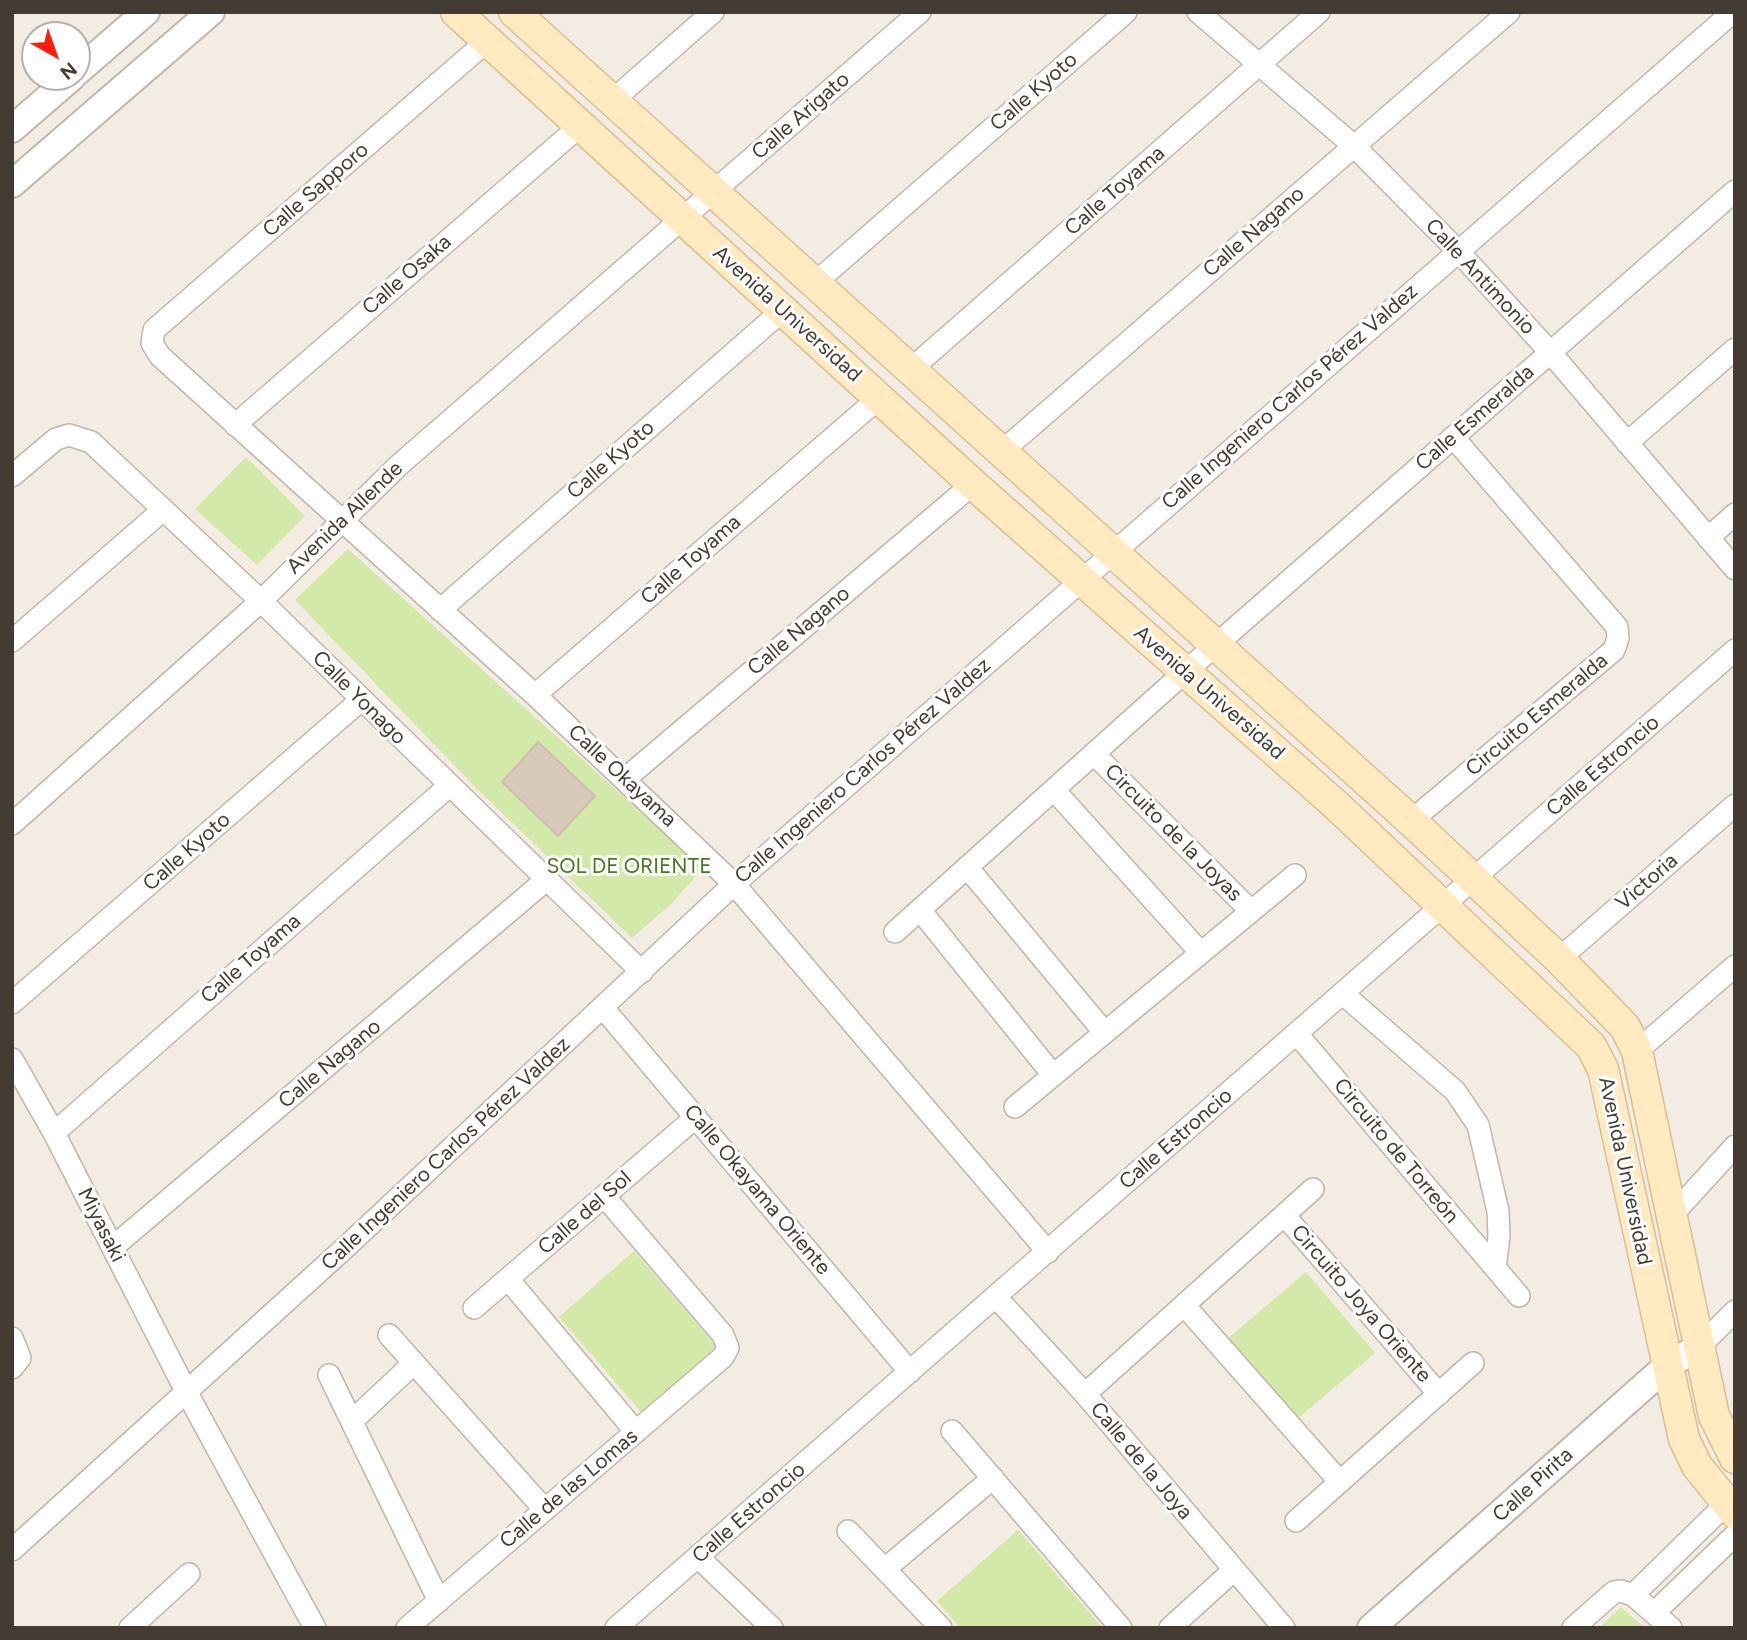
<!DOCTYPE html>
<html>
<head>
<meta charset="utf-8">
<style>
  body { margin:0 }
  #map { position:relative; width:1747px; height:1640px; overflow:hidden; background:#f2ece3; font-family:Figtree,sans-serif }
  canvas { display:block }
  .frame { position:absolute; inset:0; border:14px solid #443c33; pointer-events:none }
  .north { position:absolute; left:21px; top:21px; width:70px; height:70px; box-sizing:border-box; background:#fff; border:2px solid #b4b1ad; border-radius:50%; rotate:140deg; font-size:19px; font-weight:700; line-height:28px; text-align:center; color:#443c33 }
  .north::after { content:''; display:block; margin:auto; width:24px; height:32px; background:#ff1b0e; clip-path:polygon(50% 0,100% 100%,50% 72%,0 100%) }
</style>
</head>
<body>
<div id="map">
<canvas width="1747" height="1640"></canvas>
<div class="frame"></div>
<div class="north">N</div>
</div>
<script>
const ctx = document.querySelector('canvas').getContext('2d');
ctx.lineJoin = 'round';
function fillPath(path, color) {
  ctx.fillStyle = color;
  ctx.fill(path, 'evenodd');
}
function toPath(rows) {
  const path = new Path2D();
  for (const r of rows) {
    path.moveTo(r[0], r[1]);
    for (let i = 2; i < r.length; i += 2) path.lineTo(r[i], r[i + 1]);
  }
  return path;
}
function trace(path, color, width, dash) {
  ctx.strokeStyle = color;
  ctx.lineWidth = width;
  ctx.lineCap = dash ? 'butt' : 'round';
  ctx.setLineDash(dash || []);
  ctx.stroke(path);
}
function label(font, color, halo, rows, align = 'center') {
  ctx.font = font + ' Figtree,sans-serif';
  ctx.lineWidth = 6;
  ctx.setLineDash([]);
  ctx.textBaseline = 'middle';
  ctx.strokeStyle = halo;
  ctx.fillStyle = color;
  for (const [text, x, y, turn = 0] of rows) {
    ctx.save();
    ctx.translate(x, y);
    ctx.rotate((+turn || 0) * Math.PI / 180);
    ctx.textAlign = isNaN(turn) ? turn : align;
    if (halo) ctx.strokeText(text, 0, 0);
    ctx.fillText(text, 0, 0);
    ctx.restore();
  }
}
const green = toPath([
  [246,457,305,516,257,565,195,509],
  [348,549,703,868,671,904,632,938,476,788,295,600],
  [634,1251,717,1347,642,1413,559,1317],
  [1306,1272,1375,1353,1288,1427,1219,1346],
  [1018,1530,1103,1628,960,1628,937,1601],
  [1621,1607,1645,1628,1599,1628]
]);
const building = toPath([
  [538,742,595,796,558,836,502,782,538,742]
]);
const minor = toPath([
  [1198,12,1354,146,1458,251,1550,352,1735,569],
  [487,41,154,330,152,343,160,356,535,695,734,884,1048,1252],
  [612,101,713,12],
  [815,283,1126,12],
  [910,370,1319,12],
  [235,425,580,126],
  [1627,443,1735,349],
  [1000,453,1509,12],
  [12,476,56,439,69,435,91,442,261,601,642,972],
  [1708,538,1735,514],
  [440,610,783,310],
  [12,641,163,510],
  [535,695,879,398],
  [1094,754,1251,911],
  [626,778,973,484],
  [1054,790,1201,953],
  [1411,821,1614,650,1618,638,1617,627,1453,437],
  [12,824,261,601,399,465,920,12],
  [967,867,1104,1032],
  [920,910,1053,1075],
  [895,932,1186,671,1735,191],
  [1559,959,1735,805],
  [1343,994,1455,1091,1478,1125,1498,1211,1499,1236,1495,1268],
  [12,1003,361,700],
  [604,1009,910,1372],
  [1297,1034,1519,1296],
  [1637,1051,1735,966],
  [12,1059,54,1133,187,1393,315,1628],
  [1015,1107,1295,875],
  [54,1133,449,786],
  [1673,1214,1735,1146],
  [1284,1215,1439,1394],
  [113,1247,546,880],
  [508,1279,636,1432],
  [996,1297,1085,1394,1284,1628],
  [1184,1305,1340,1482],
  [474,1308,696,1117],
  [389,1335,545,1510],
  [12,1338,20,1358,12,1368],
  [1699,1347,1735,1311],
  [329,1375,439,1601],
  [1085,1394,1313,1189],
  [352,1421,414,1363],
  [952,1431,1121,1628],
  [1296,1521,1473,1363],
  [848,1531,941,1628],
  [12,1550,347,1246,734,884,1733,12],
  [698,1557,772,1628],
  [885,1569,993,1478],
  [1633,1595,1726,1504],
  [1654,1613,1735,1535],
  [130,1628,189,1574],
  [407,1628,723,1357,728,1348,723,1335,604,1196],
  [616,1628,1735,650],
  [1170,1628,1234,1570],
  [1573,1628,1614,1592,1621,1591,1633,1595,1671,1628]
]);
const tertiary = toPath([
  [77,72,146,12],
  [12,129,72,77],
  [12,184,211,12],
  [1371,1628,1668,1365,1699,1347]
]);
const secondary = toPath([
  [456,12,973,484,1336,805,1591,1046,1603,1069,1684,1439,1697,1466,1735,1513],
  [514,12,1411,821,1559,959,1625,1027,1637,1051,1714,1416,1735,1458]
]);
const streetNames = [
  ["Calle Kyoto",1034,92,-41],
  ["Calle Arigato",801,116,-41],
  ["Calle Sapporo",316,190,-41],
  ["Calle Toyama",1115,191,-41],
  ["Calle Nagano",1254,232,-41],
  ["Calle Osaka",407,275,-41],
  ["Calle Antimonio",1480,277,47],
  ["Avenida Universidad",787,314,42],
  ["Calle Ingeniero Carlos Pérez Valdez",1290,397,-41],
  ["Calle Esmeralda",1475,418,-41],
  ["Calle Kyoto",611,460,-41],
  ["Avenida Allende",345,518,-44],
  ["Calle Toyama",691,560,-41],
  ["Calle Nagano",799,631,-40],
  ["Avenida Universidad",1209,693,41],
  ["Calle Yonago",359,698,45],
  ["Circuito Esmeralda",1537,715,-40],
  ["Calle Estroncio",1603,766,-41],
  ["Calle Ingeniero Carlos Pérez Valdez",863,771,-41],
  ["Calle Okayama",622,776,43],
  ["Circuito de la Joyas",1173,833,45],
  ["Calle Kyoto",187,852,-41],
  ["Victoria",1647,882,-41],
  ["Calle Toyama",251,959,-41],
  ["Calle Nagano",330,1064,-40],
  ["Calle Estroncio",1176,1139,-41],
  ["Circuito de Torreón",1396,1151,50],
  ["Calle Ingeniero Carlos Pérez Valdez",446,1154,-43],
  ["Avenida Universidad",1625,1171,78],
  ["Calle Okayama Oriente",757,1190,50],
  ["Calle del Sol",585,1213,-41],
  ["Miyasaki",101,1225,63],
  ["Circuito Joya Oriente",1361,1304,49],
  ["Calle de la Joya",1141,1461,50],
  ["Calle Pirita",1533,1485,-42],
  ["Calle de las Lomas",569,1489,-40],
  ["Calle Estroncio",749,1513,-41]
];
const parkNames = [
  ["SOL DE ORIENTE",629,867]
];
fillPath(green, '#d3e9aa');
fillPath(building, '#d7cabb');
trace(building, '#cfbeab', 2);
trace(minor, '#c1b6a9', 24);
trace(tertiary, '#c1b6a9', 30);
trace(secondary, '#d8bf93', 33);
trace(minor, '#fff', 21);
trace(tertiary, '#fff', 26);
trace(secondary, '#ffeac1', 30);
label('21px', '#443c33', '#fff', streetNames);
label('21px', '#4c7825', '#fff', parkNames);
</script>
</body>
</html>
